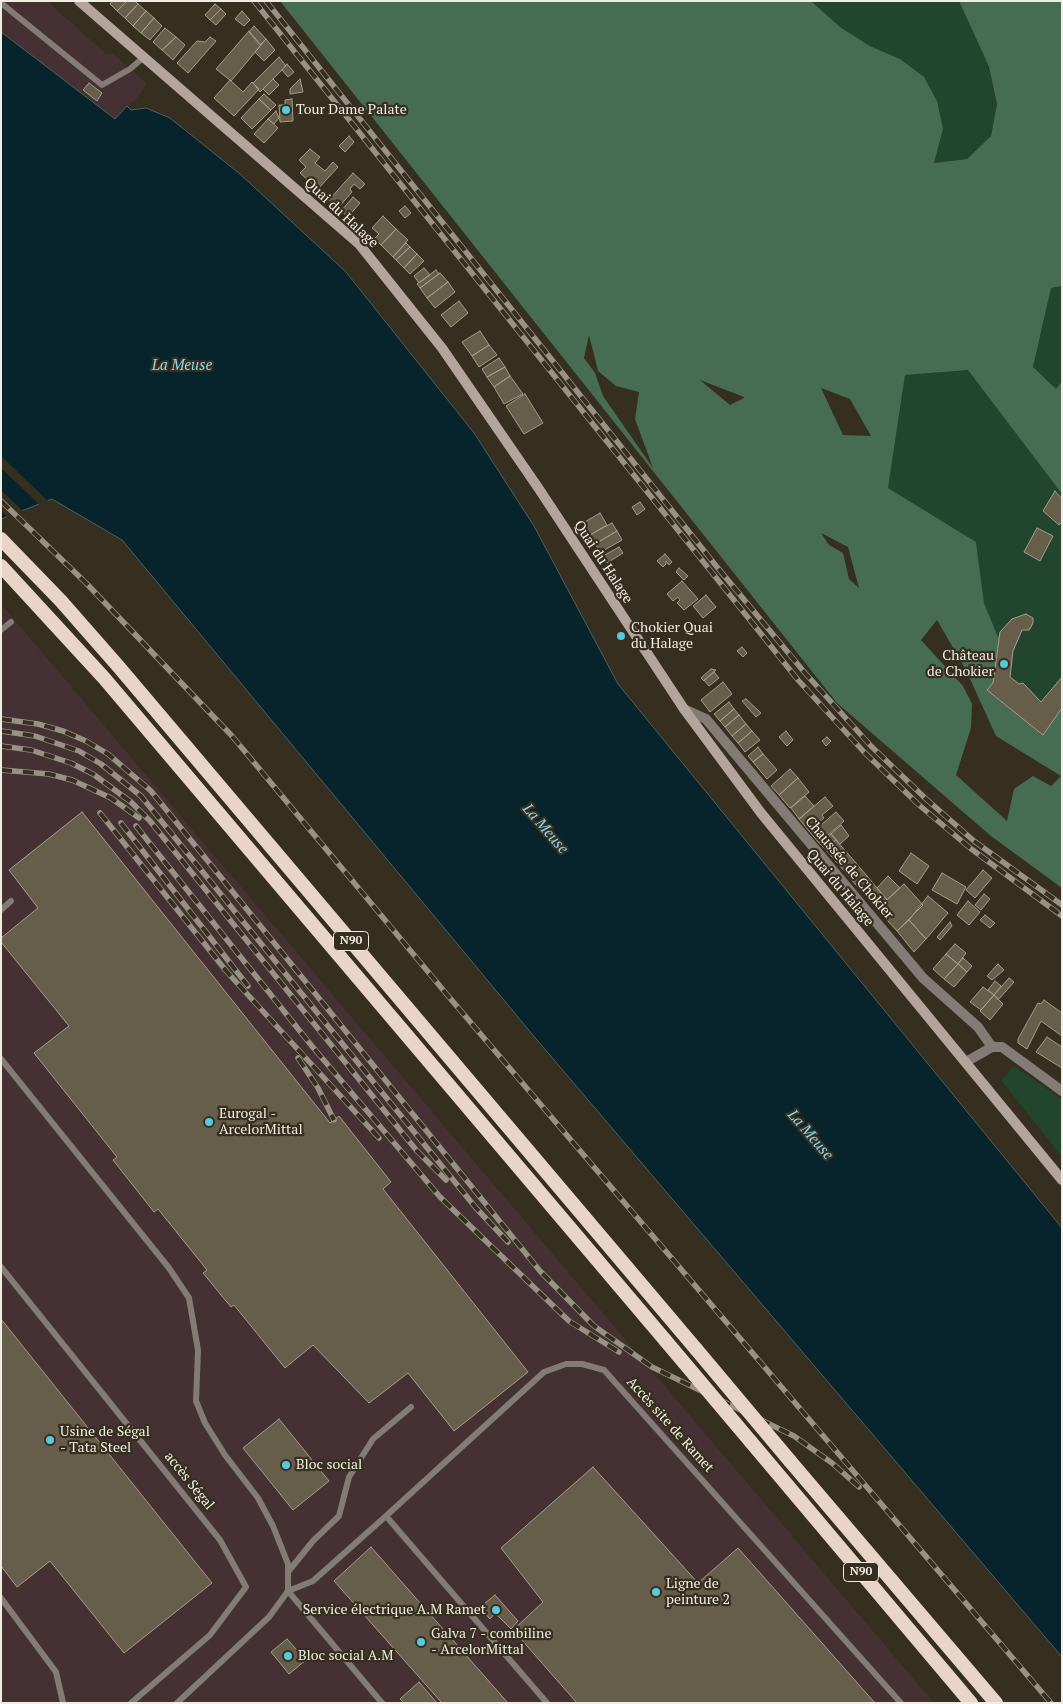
<!DOCTYPE html>
<html>
<head>
<meta charset="utf-8">
<style>
  body { margin:0 }
  #map { position:relative; width:1063px; height:1704px; overflow:hidden; background:#362e1e; font-family:"PT Serif",serif }
  canvas { display:block }
  .frame { position:absolute; inset:0; border:2px solid #f2ede3; pointer-events:none }
</style>
</head>
<body>
<div id="map">
<canvas width="1063" height="1704"></canvas>
<div class="frame"></div>
</div>
<script>
const ctx = document.querySelector('canvas').getContext('2d');
ctx.lineJoin = 'round';
function fillPath(path, color) {
  ctx.fillStyle = color;
  ctx.fill(path, 'evenodd');
}
function toPath(rows) {
  const path = new Path2D();
  for (const r of rows) {
    path.moveTo(r[0], r[1]);
    for (let i = 2; i < r.length; i += 2) path.lineTo(r[i], r[i + 1]);
  }
  return path;
}
function trace(path, color, width, dash) {
  ctx.strokeStyle = color;
  ctx.lineWidth = width;
  ctx.lineCap = dash ? 'butt' : 'round';
  ctx.setLineDash(dash || []);
  ctx.stroke(path);
}
function label(font, color, halo, rows, align = 'center') {
  ctx.font = font + ' "PT Serif",serif';
  ctx.lineWidth = 4.5;
  ctx.setLineDash([]);
  ctx.textBaseline = 'middle';
  ctx.strokeStyle = halo;
  ctx.fillStyle = color;
  for (const [text, x, y, turn = 0] of rows) {
    ctx.save();
    ctx.translate(x, y);
    ctx.rotate((+turn || 0) * Math.PI / 180);
    ctx.textAlign = isNaN(turn) ? turn : align;
    if (halo) ctx.strokeText(text, 0, 0);
    ctx.fillText(text, 0, 0);
    ctx.restore();
  }
}
const industrial = toPath([
  [1,1,47,1,106,54,113,54,147,84,135,100,120,112,124,121,115,119,1,32],
  [1,605,6,610,934,1703,5,1703,1,1698]
]);
const green = toPath([
  [811,1,959,1,989,68,997,104,991,136,966,159,934,163,943,129,900,59,870,46,840,27],
  [1062,286,1062,381,1056,389,1033,367,1051,288],
  [968,370,1062,494,1062,677,1041,702,1010,677,1013,651,1022,630,1025,630,1021,616,998,637,984,603,976,542,888,488,905,375],
  [1014,1066,1062,1099,1062,1157,1001,1080]
]);
const forest = toPath([
  [280,1,811,1,840,27,870,46,900,59,924,77,937,101,943,129,934,163,967,159,991,136,997,104,989,67,959,1,1062,1,1062,286,1051,288,1033,367,1056,389,1062,381,1062,494,968,370,905,375,888,488,976,542,984,603,998,637,1012,619,1026,614,1033,618,1032,627,1029,630,1022,630,1013,651,1010,677,1019,684,1023,683,1041,702,1062,677,1062,888,991,836,837,703],
  [589,335,598,371,616,386,639,392,635,419,653,468,603,396,595,373,584,358],
  [700,380,744,397,744,398,730,405],
  [821,388,850,399,871,436,843,435],
  [821,533,848,547,859,588,849,579,843,553,829,545],
  [937,620,966,670,996,736,1061,776,1051,786,1033,776,1014,789,1007,821,956,775,971,728,972,704,963,686,921,640]
]);
const water = toPath([
  [1,32,115,119,127,106,131,110,146,108,170,118,240,174,346,272,474,433,534,526,618,684,1062,1228,1062,1657,537,1040,122,540,52,499,1,519,1,32]
]);
const pier = toPath([
  [1,456,50,503,41,506,1,468],
  [1,490,25,513,9,519,1,511]
]);
const building = toPath([
  [112,1,127,1,117,11,110,4,112,1],
  [127,1,135,1,138,4,125,18,117,11,127,1],
  [138,4,146,11,133,26,125,18,138,4],
  [215,4,221,9,210,20,205,15,215,4],
  [221,9,226,14,216,25,210,20,221,9],
  [146,11,154,18,141,33,133,26,146,11],
  [242,11,250,20,244,26,235,19,242,11],
  [154,18,162,26,150,40,141,33,154,18],
  [254,26,266,39,260,45,249,32,254,26],
  [165,28,176,37,162,50,153,42,165,28],
  [249,31,261,45,231,81,216,69,249,31],
  [176,37,185,45,173,60,162,50,176,37],
  [210,37,216,41,188,73,177,63,197,41,205,42,210,37],
  [266,39,275,50,264,61,255,52,266,39],
  [279,57,286,66,260,92,253,83,279,57],
  [287,64,294,72,288,77,282,70,287,64],
  [273,79,279,85,269,95,263,89,273,79],
  [300,79,303,92,290,94,290,89,300,79],
  [230,80,243,92,252,82,259,89,234,116,214,98,230,80],
  [89,83,102,93,97,101,83,90,89,83],
  [264,94,276,105,271,110,259,99,264,94],
  [259,99,271,110,252,129,241,118,259,99],
  [292,99,293,121,280,122,279,105,285,105,285,100,292,99],
  [276,111,279,118,274,124,268,119,276,111],
  [268,119,278,128,264,143,254,134,268,119],
  [349,136,354,142,345,152,339,146,349,136],
  [310,149,320,157,315,163,325,171,333,162,338,167,318,189,300,173,306,167,299,160,310,149],
  [353,173,365,184,360,189,354,184,350,189,352,192,338,208,329,200,353,173],
  [353,197,360,203,348,217,341,211,353,197],
  [405,206,411,213,405,218,399,211,405,206],
  [383,216,396,229,381,245,374,239,379,234,372,228,383,216],
  [396,229,408,240,393,257,381,245,396,229],
  [406,243,410,247,396,260,393,257,406,243],
  [410,247,417,254,404,268,396,260,410,247],
  [417,254,424,261,410,274,404,268,417,254],
  [424,268,430,275,419,283,414,276,424,268],
  [436,270,439,274,420,288,417,284,436,270],
  [440,273,448,282,427,298,420,288,440,273],
  [448,282,455,292,435,308,427,298,448,282],
  [459,301,468,313,451,327,441,315,459,301],
  [480,331,489,345,472,356,462,342,480,331],
  [489,345,497,355,479,367,472,356,489,345],
  [499,358,505,367,487,377,482,369,499,358],
  [505,367,510,376,494,387,487,377,505,367],
  [510,376,523,394,504,404,494,387,510,376],
  [525,394,543,423,524,434,506,406,525,394],
  [1055,491,1062,499,1062,521,1059,525,1043,511,1055,491],
  [640,502,645,509,637,515,632,507,640,502],
  [600,513,607,525,590,535,583,523,600,513],
  [612,523,617,531,595,544,590,535,612,523],
  [1037,528,1053,536,1040,561,1024,552,1037,528],
  [617,531,622,540,601,552,595,544,617,531],
  [619,547,623,553,607,563,603,556,619,547],
  [665,554,672,562,669,565,666,561,666,564,663,567,657,561,665,554],
  [679,568,688,576,684,580,676,572,679,568],
  [682,581,698,599,684,610,677,603,680,600,678,597,673,601,667,594,682,581],
  [706,595,716,607,703,618,693,606,706,595],
  [1026,614,1033,618,1033,623,1029,630,1022,630,1013,651,1010,677,1019,684,1023,683,1041,702,1062,677,1062,708,1043,735,987,690,993,683,1000,632,1012,619,1026,614],
  [742,647,747,653,743,657,737,651,742,647],
  [711,669,716,670,704,681,701,678,711,669],
  [714,672,719,678,709,686,704,680,714,672],
  [723,682,732,694,710,712,701,700,723,682],
  [746,699,761,713,756,717,742,701,746,699],
  [729,702,734,709,720,721,714,714,729,702],
  [734,709,739,715,725,727,720,721,734,709],
  [739,715,746,724,732,736,725,727,739,715],
  [746,724,752,731,738,743,732,736,746,724],
  [752,731,760,740,745,752,738,743,752,731],
  [786,731,793,740,787,746,779,737,786,731],
  [827,737,831,741,826,746,822,741,827,737],
  [758,747,763,754,753,762,748,756,758,747],
  [763,754,777,770,767,779,753,762,763,754],
  [790,769,798,778,779,795,771,786,790,769],
  [798,778,809,792,790,808,779,795,798,778],
  [805,796,814,806,799,819,791,808,805,796],
  [825,797,833,806,822,815,824,818,809,831,799,819,825,797],
  [82,812,330,1123,339,1116,391,1182,383,1189,528,1372,454,1431,408,1373,369,1403,313,1345,285,1368,234,1305,231,1307,203,1273,207,1270,158,1209,154,1212,113,1160,117,1157,34,1053,69,1026,1,942,1,938,38,908,9,870,82,812],
  [836,812,844,821,819,843,809,831,819,823,821,825,836,812],
  [841,825,849,836,840,844,831,834,841,825],
  [831,834,836,840,825,849,819,843,831,834],
  [836,840,856,863,845,872,825,849,836,840],
  [911,853,929,866,917,884,899,871,911,853],
  [856,863,867,876,856,885,845,872,856,863],
  [983,870,992,878,975,898,966,890,983,870],
  [942,873,966,887,957,904,932,890,942,873],
  [867,876,887,900,877,909,856,885,867,876],
  [888,876,900,888,887,900,877,888,888,876],
  [904,884,923,905,897,931,877,909,904,884],
  [984,894,990,899,981,910,975,905,984,894],
  [928,896,948,913,926,939,909,920,928,896],
  [968,901,980,912,969,925,957,915,968,901],
  [985,915,995,923,990,928,980,920,985,915],
  [909,920,926,939,914,952,897,931,909,920],
  [950,922,952,926,940,940,937,937,950,922],
  [955,944,966,953,958,964,946,954,955,944],
  [946,954,958,964,944,979,933,969,946,954],
  [963,958,972,966,967,972,958,964,963,958],
  [958,964,967,972,954,987,944,979,958,964],
  [998,964,1004,970,992,980,987,976,998,964],
  [1009,978,1014,982,998,1000,994,995,1009,978],
  [995,981,1001,986,994,995,988,990,995,981],
  [983,987,994,995,981,1010,970,1002,983,987],
  [994,995,1003,1004,990,1020,980,1011,994,995],
  [1044,1000,1062,1013,1062,1036,1041,1021,1027,1049,1018,1043,1018,1039,1038,1003,1041,1004,1044,1000],
  [1047,1037,1062,1047,1062,1068,1036,1052,1047,1037],
  [1,1319,212,1583,124,1653,50,1561,17,1587,1,1566,1,1319],
  [279,1419,329,1481,293,1510,243,1448,279,1419],
  [593,1467,698,1583,738,1548,875,1703,577,1703,513,1630,543,1602,501,1548,593,1467],
  [371,1547,508,1703,442,1703,334,1581,371,1547],
  [495,1595,518,1621,511,1629,495,1613,490,1619,480,1607,495,1595],
  [287,1639,306,1660,289,1674,271,1652,287,1639],
  [419,1682,437,1703,404,1703,400,1699,419,1682]
]);
const service = toPath([
  [1,3,102,85,130,69,144,57],
  [1,630,11,622],
  [1,910,11,901],
  [1,1059,169,1268,189,1298,198,1350,196,1401,205,1423,225,1455,258,1498,273,1526,288,1564,288,1591,269,1617,177,1703],
  [1,1267,220,1540,246,1587,210,1635,131,1703],
  [386,1516,544,1372,566,1364,582,1364,604,1370,901,1703],
  [288,1572,313,1541,339,1516,349,1477,373,1439,411,1407],
  [1,1598,56,1672,63,1703],
  [382,1703,288,1591,313,1581,386,1516,547,1703]
]);
const minor = toPath([
  [684,709,706,719,923,978,978,1027,992,1047],
  [966,1062,992,1047,1002,1047,1062,1091]
]);
const secondary = toPath([
  [79,1,359,244,442,348,539,489,684,709,761,813,1062,1180]
]);
const trunk = toPath([
  [1,539,61,601,118,666,696,1349],
  [1,566,104,678,665,1340],
  [751,1442,971,1703],
  [790,1461,996,1703]
]);
const rail = toPath([
  [254,1,798,680,864,752,919,805,970,848,1062,916],
  [266,1,717,567,805,673,871,746,925,798,974,841,1062,905],
  [1,501,86,583,232,736,449,997,1051,1703],
  [1,719,38,724,63,731,86,741,108,754,151,791,540,1271,594,1326,652,1367,794,1436,832,1463,859,1487],
  [1,731,35,736,79,751,101,764,141,796,476,1208,508,1242],
  [1,746,31,750,71,763,93,774,131,802,150,821,417,1151,446,1180],
  [1,770,49,774,72,780,111,798,139,818],
  [100,813,227,972,379,1138],
  [121,823,248,986],
  [136,826,311,1045,440,1197,569,1321,619,1352],
  [298,1058,318,1088,334,1120]
]);
const trunkBridge = toPath([
  [665,1340,751,1442],
  [696,1349,790,1461]
]);
const markers = [
  [286,110,5,"#54cadd"],
  [621,636,5,"#54cadd"],
  [1004,664,5,"#54cadd"],
  [209,1122,5,"#54cadd"],
  [50,1440,5,"#54cadd"],
  [286,1465,5,"#54cadd"],
  [656,1592,5,"#54cadd"],
  [496,1610,5,"#54cadd"],
  [421,1642,5,"#54cadd"],
  [288,1656,5,"#54cadd"]
];
const shields = [
  [351,941,35],
  [861,1572,35]
];
const shieldNames = [
  ["N90",351,941],
  ["N90",861,1572]
];
const poiNames = [
  ["Tour Dame Palate",296,110],
  ["Chokier Quai",631,628],
  ["du Halage",631,644],
  ["Château",994,656,"right"],
  ["de Chokier",994,672,"right"],
  ["Eurogal -",219,1114],
  ["ArcelorMittal",219,1130],
  ["Usine de Ségal",60,1432],
  ["- Tata Steel",60,1448],
  ["Bloc social",296,1465],
  ["Ligne de",666,1584],
  ["peinture 2",666,1600],
  ["Service électrique A.M Ramet",486,1610,"right"],
  ["Galva 7 - combiline",431,1634],
  ["- ArcelorMittal",431,1650],
  ["Bloc social A.M",298,1656]
];
const streetNames = [
  ["Quai du Halage",341,213,43],
  ["Quai du Halage",603,562,57],
  ["Chaussée de Chokier",849,868,50],
  ["Quai du Halage",840,888,50],
  ["Accès site de Ramet",670,1425,48],
  ["accès Ségal",189,1481,51]
];
const waterNames = [
  ["La Meuse",182,366],
  ["La Meuse",545,829,49],
  ["La Meuse",810,1135,49]
];
fillPath(industrial, '#453134');
fillPath(green, '#22452e');
fillPath(forest, '#466d52');
fillPath(water, '#07232b');
trace(water, '#4e6062', 1);
fillPath(pier, '#362e1e');
fillPath(building, '#665d4b');
trace(building, '#a69c89', 1);
trace(service, '#837b75', 6);
trace(minor, '#837b75', 10);
trace(secondary, '#b3a59c', 10);
trace(trunk, '#e8d5c8', 14);
trace(rail, '#989285', 5.5);
trace(rail, '#362e1e', 4, [11]);
trace(trunkBridge, '#e8d5c8', 14);
for (const [x, y, r, color] of markers) {
  const dot = new Path2D();
  dot.arc(x, y, r, 0, 2 * Math.PI);
  ctx.fillStyle = color;
  ctx.fill(dot);
  trace(dot, '#362e1e', 2);
}
for (const [x, y, w] of shields) {
  const box = new Path2D();
  box.roundRect(x - w / 2, y - 9.5, w, 19, 4);
  ctx.fillStyle = '#362e1e';
  ctx.fill(box);
  trace(box, '#f2ede3', 1);
}
label('bold 12px', '#f2ede3', null, shieldNames);
label('14px', '#f2ede3', '#362e1e', poiNames, 'left');
label('14px', '#f2ede3', '#362e1e', streetNames);
label('italic 15px', '#84daf5', '#362e1e', waterNames);
</script>
</body>
</html>
